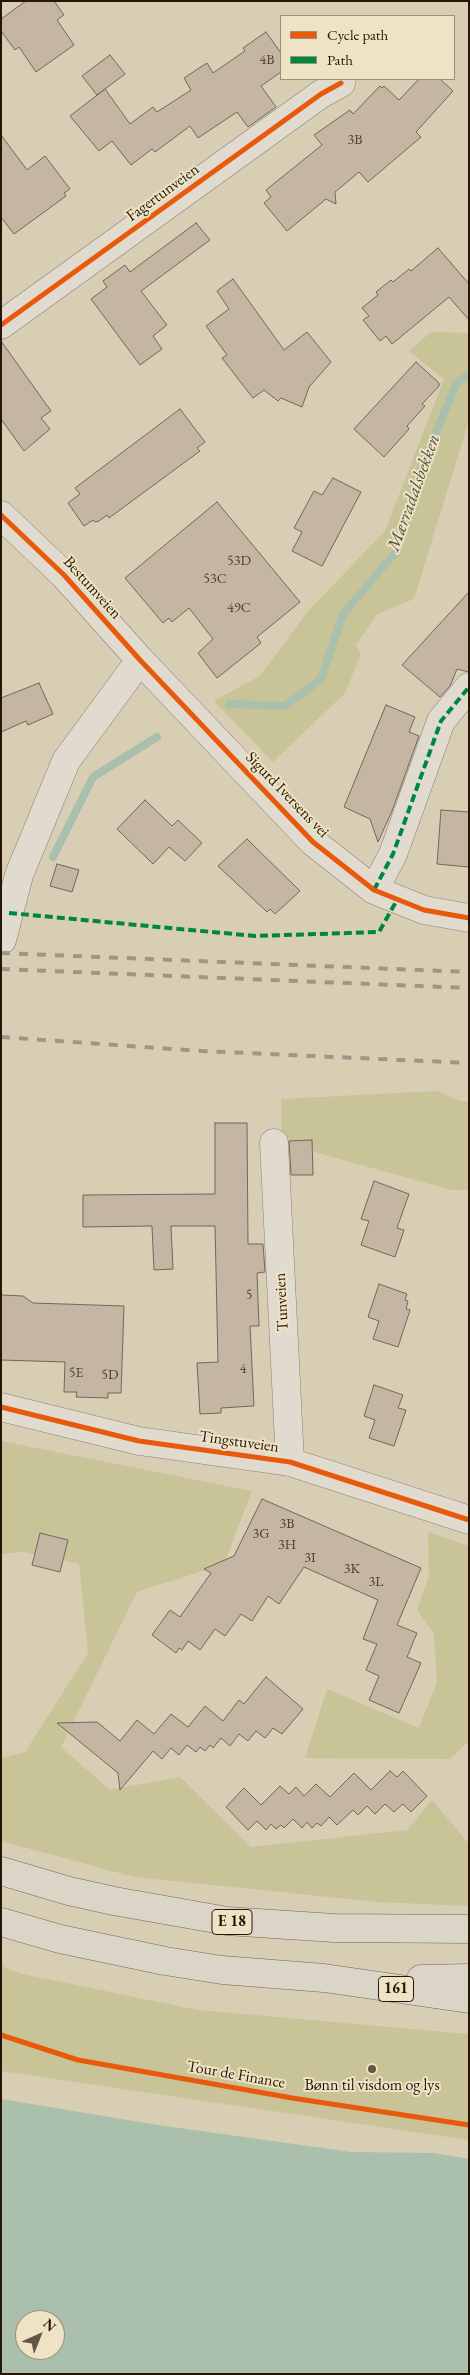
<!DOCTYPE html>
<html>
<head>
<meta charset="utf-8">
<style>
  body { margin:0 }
  #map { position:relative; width:470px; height:2375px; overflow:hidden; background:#d7ceb4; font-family:"EB Garamond",serif }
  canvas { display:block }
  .frame { position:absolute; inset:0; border:2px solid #271603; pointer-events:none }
  .legend { position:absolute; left:280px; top:15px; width:175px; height:65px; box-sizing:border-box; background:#eee3c5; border:1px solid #9e9177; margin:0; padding:6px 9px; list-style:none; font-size:15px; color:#271603 }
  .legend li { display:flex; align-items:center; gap:10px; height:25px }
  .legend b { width:25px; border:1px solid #9e9177 }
  .north { position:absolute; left:15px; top:2310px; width:50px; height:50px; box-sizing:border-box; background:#eee3c5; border:1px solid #9e9177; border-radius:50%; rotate:44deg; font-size:14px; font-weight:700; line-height:20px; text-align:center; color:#271603 }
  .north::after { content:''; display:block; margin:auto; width:18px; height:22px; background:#655641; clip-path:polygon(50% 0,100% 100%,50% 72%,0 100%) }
</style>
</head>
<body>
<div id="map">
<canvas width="470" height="2375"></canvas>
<div class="frame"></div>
<ul class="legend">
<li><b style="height:6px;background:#e8590c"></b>Cycle path</li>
<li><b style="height:6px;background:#00873e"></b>Path</li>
</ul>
<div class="north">N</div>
</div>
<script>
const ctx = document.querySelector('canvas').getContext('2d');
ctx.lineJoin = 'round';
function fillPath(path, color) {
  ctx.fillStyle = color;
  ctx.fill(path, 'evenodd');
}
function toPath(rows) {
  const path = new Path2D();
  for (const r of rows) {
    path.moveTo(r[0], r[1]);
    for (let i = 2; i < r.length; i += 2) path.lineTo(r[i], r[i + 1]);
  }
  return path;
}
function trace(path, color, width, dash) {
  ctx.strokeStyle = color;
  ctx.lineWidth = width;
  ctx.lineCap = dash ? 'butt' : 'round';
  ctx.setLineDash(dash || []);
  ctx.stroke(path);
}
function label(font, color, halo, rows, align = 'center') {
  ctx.font = font + ' "EB Garamond",serif';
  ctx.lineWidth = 4;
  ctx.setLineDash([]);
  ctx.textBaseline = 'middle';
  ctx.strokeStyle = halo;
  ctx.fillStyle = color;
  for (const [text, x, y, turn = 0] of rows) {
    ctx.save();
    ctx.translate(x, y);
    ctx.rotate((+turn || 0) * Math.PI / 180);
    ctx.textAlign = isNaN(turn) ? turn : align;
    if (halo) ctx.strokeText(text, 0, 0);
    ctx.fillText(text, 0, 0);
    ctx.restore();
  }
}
const green = toPath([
  [431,332,469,333,469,420,414,599,377,614,356,645,361,654,345,693,273,762,214,701,260,676,308,611,385,531,444,379,409,351],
  [437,1091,460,1101,469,1101,469,1190,451,1190,282,1143,281,1099],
  [1,1441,252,1491,224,1564,137,1592,61,1747,110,1790,180,1777,251,1847,407,1830,432,1800,469,1844,469,1906,378,1902,134,1877,1,1841,1,1758,25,1752,88,1653,79,1564,23,1552,1,1554],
  [428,1532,469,1546,469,1741,450,1759,305,1758,327,1689,419,1728,437,1682,434,1634,417,1610,429,1576],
  [1,1966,22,1974,198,2010,469,2034,469,2140,1,2071]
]);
const water = toPath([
  [1,2099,151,2124,351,2152,433,2153,469,2159,469,2374,1,2374],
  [25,2320,55,2320,55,2350,25,2350]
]);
const stream = toPath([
  [229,704,285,706,321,679,343,614,396,552,418,476,456,384,469,374],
  [53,857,93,777,157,737]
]);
const building = toPath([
  [26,1,54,1,64,15,57,20,74,45,36,72,19,47,15,50,1,31,1,19,26,1],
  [266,32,281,53,281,72,261,86,276,107,248,127,237,112,198,138,190,126,155,152,152,149,131,165,112,141,99,151,70,116,105,89,130,124,153,107,157,112,191,90,184,78,207,63,213,73,245,51,243,48,266,32],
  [110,55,125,74,97,95,82,76,110,55],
  [419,79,440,79,453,91,416,132,421,137,368,182,359,172,335,192,336,204,326,199,287,231,264,203,271,197,266,190,322,145,314,135,350,110,353,114,380,86,382,88,384,86,399,100,419,79],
  [1,135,27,170,45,156,70,189,64,193,66,196,14,234,1,217,1,135],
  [196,223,210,240,141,291,167,325,153,336,162,349,140,365,91,299,107,287,103,281,125,265,130,272,196,223],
  [438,248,469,284,469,320,449,297,392,344,386,336,380,341,363,320,369,316,362,308,378,295,376,292,391,280,393,282,409,269,411,271,438,248],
  [233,279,284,350,307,332,331,362,309,387,302,407,281,398,278,401,264,390,253,398,222,358,227,355,206,326,229,309,217,291,233,279],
  [1,341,51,411,41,418,50,429,24,451,1,419,1,341],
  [416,362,439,383,439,386,422,404,425,406,407,426,409,429,384,457,354,429,416,362],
  [180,409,205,442,197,448,200,451,109,518,107,515,99,521,95,522,93,520,84,526,68,503,80,494,75,488,180,409],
  [333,478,361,492,322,566,292,551,302,532,294,528,314,491,322,495,333,478],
  [217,502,300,602,257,637,261,643,217,678,198,653,213,639,189,608,172,622,169,618,163,623,125,578,217,502],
  [469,592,469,672,457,669,450,686,440,697,402,665,469,592],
  [39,683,53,714,28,725,26,721,1,732,1,698,39,683],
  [386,705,415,717,409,732,419,736,392,811,378,842,370,819,344,807,386,705],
  [145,800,172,826,178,820,202,843,185,861,169,847,153,864,117,829,145,800],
  [441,810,469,812,469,867,437,864,441,810],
  [247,839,300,891,275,914,270,909,267,912,218,866,247,839],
  [57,864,79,870,72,892,50,886,57,864],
  [215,1123,247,1123,248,1244,263,1244,265,1272,257,1273,259,1326,250,1326,254,1406,221,1408,221,1413,200,1414,197,1363,218,1362,215,1226,171,1226,173,1269,154,1270,152,1226,83,1227,83,1195,215,1194,215,1123],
  [312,1140,313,1175,291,1175,289,1141,312,1140],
  [374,1181,409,1194,397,1228,404,1230,395,1257,361,1245,369,1221,361,1219,374,1181],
  [379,1284,407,1294,405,1300,408,1301,406,1309,410,1310,398,1347,373,1339,379,1321,368,1317,379,1284],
  [1,1295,23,1296,33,1303,124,1306,121,1393,108,1393,108,1398,76,1397,77,1392,64,1392,65,1362,1,1360,1,1295],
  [374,1385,403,1395,398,1408,406,1410,394,1446,369,1438,375,1420,364,1416,374,1385],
  [262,1499,421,1568,397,1625,417,1633,407,1657,421,1663,399,1713,369,1700,379,1676,366,1670,377,1644,363,1639,378,1600,304,1567,279,1604,268,1596,252,1621,241,1614,225,1636,215,1629,200,1650,188,1641,182,1650,179,1648,176,1653,152,1635,170,1610,180,1617,211,1573,204,1569,234,1556,262,1499],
  [40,1533,68,1540,60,1572,32,1565,40,1533],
  [266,1677,303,1709,282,1734,273,1728,265,1738,256,1731,248,1741,239,1734,230,1746,221,1738,213,1748,210,1745,205,1751,200,1747,196,1752,187,1745,179,1755,171,1748,162,1759,153,1751,120,1790,118,1773,57,1723,97,1722,120,1741,137,1720,154,1734,171,1714,188,1727,205,1706,223,1721,239,1700,244,1704,266,1677],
  [390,1771,397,1777,403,1771,427,1796,411,1812,403,1804,394,1812,385,1804,375,1814,367,1806,358,1815,353,1810,337,1825,329,1817,321,1826,317,1823,312,1828,307,1822,302,1828,293,1819,284,1828,281,1825,276,1829,271,1824,266,1830,257,1821,248,1830,226,1807,244,1788,261,1805,280,1786,289,1794,296,1787,304,1796,316,1784,330,1797,354,1773,371,1790,390,1771]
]);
const minor = toPath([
  [1,325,321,94,341,83],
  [1,515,64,575,140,660,313,842,374,890,424,910,469,918],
  [374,890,393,854,441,721,469,687],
  [2,940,19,875,66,761,140,660],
  [274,1143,290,1462],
  [1,1407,139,1441,290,1462,469,1520]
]);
const highway = toPath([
  [1,1871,69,1891,114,1901,227,1921,334,1928,469,1929],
  [1,1922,60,1939,165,1961,222,1970,324,1978,469,1999],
  [421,1979,469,1978]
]);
const rail = toPath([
  [1,953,469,972],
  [1,969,469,988],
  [1,1037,202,1051,469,1063]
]);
const quiet = toPath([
  [374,890,393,854,441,721,469,687],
  [9,913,255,936,379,932,397,900]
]);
const cycleway = toPath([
  [1,325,321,94,341,83],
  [1,515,64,575,140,660,313,842,374,890,424,910,469,918],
  [1,1407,139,1441,290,1462,469,1520],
  [1,2035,78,2060,292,2098,469,2125]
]);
const markers = [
  [372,2069,5,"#655641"]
];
const numberNames = [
  ["4B",267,60],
  ["3B",355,140],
  ["53D",239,561],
  ["53C",215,579],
  ["49C",239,608],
  ["5",249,1295],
  ["4",243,1369],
  ["5E",76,1373],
  ["5D",110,1375],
  ["3B",287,1524],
  ["3G",261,1534],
  ["3H",287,1545],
  ["3I",310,1558],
  ["3K",352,1569],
  ["3L",376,1582]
];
const shields = [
  [232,1922,40],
  [396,1989,35]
];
const shieldNames = [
  ["E 18",232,1922],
  ["161",396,1989]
];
const streetNames = [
  ["Fagertunveien",163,193,-36],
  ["Bestumveien",92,588,48],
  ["Sigurd Iversens vei",287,795,46],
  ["Tunveien",282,1302,-93],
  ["Tingstuveien",239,1442,8],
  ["Tour de Finance",236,2075,10]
];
const poiNames = [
  ["Bønn til visdom og lys",372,2086]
];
const waterNames = [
  ["Mærradalsbekken",414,493,-70]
];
fillPath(green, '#c8c498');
fillPath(water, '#aabfac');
trace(stream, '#aabfac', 8);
fillPath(building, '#c4b6a2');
trace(building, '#706859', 1);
trace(minor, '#888271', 29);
trace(highway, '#706859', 29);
trace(minor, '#e0dbce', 28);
trace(highway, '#dad5c6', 28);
trace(rail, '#9c978b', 4, [9, 9]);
trace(quiet, '#00873e', 4, [8, 4]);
trace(cycleway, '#e8590c', 5);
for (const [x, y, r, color] of markers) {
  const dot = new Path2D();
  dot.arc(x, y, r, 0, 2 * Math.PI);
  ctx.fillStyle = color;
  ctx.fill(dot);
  trace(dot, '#eee3c5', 2);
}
label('14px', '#4e3e2b', null, numberNames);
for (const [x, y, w] of shields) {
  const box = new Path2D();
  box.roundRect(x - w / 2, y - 12.5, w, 25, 4);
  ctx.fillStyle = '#eee3c5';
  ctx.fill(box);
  trace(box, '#271603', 1);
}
label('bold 15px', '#271603', null, shieldNames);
label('16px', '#271603', '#eee3c5', streetNames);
label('16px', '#271603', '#eee3c5', poiNames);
label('italic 18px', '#4e4f3d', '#eee3c5', waterNames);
</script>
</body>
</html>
